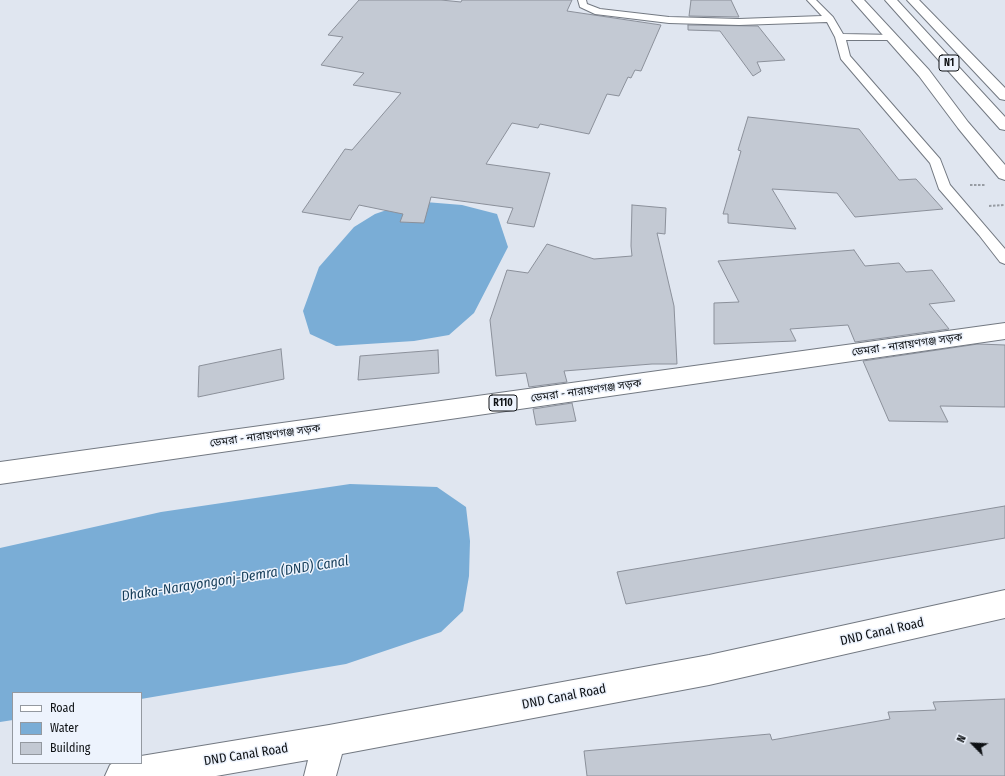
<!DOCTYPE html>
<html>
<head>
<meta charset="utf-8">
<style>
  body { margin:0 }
  #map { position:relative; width:1005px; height:776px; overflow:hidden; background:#e0e6f0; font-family:"Fira Sans Condensed",sans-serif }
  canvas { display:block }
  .legend { position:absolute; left:12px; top:692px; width:130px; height:72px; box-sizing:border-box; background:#edf3fd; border:1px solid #9499a0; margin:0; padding:5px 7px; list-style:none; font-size:12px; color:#0e1114 }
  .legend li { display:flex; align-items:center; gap:8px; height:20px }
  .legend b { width:20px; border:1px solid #9499a0 }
  .north { position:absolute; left:953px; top:724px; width:40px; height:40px; -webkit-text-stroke:3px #edf3fd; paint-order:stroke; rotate:294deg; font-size:11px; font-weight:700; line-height:16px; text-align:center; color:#0e1114 }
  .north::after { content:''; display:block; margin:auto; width:14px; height:18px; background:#0e1114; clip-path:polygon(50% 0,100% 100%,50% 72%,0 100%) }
</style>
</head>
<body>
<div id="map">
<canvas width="1005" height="776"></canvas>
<ul class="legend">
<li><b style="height:5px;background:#fff"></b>Road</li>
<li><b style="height:11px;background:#7aadd6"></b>Water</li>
<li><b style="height:11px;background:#c3c9d3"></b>Building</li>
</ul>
<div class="north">N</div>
</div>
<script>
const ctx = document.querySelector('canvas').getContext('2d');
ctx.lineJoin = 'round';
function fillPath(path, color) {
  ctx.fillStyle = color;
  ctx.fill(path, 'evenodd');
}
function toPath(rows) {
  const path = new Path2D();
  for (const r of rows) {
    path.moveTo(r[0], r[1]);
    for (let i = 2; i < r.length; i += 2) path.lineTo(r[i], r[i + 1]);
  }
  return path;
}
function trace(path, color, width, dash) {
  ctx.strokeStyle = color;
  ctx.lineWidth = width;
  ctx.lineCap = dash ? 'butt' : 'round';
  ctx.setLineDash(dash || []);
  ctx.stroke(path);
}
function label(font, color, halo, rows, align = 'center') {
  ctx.font = font + ' "Fira Sans Condensed","Noto Sans Bengali",sans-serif';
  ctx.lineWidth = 3;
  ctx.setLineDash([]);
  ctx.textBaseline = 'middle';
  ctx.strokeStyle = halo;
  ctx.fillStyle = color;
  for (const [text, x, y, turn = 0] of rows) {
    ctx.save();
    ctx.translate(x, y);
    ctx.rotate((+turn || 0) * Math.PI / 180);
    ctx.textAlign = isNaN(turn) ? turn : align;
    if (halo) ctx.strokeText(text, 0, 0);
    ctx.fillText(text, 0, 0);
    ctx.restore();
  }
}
const water = toPath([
  [413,201,462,205,497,214,508,247,474,313,449,335,414,341,336,346,310,334,303,311,319,267,354,227,375,214],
  [350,484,437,487,466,507,470,541,469,576,463,611,441,632,346,664,141,699,141,693,13,693,13,720,0,722,0,548,161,512]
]);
const building = toPath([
  [359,0,441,0,461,2,462,0,572,0,567,11,661,25,641,71,635,70,631,78,628,77,619,96,607,94,589,134,540,124,538,128,512,123,486,164,550,173,534,227,507,223,513,208,431,197,424,223,400,222,403,214,359,205,350,220,302,212,345,149,352,150,401,93,353,85,364,73,321,65,343,37,328,35,359,0],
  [691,0,731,0,739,17,689,16,691,0],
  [688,25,758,26,785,60,757,62,761,71,753,76,720,31,688,30,688,25],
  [748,117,859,129,899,180,916,179,943,209,855,217,837,193,772,189,796,229,728,223,728,214,723,214,741,151,738,150,748,117],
  [632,205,666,208,665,234,657,233,674,306,677,364,652,364,564,371,567,382,529,387,526,373,496,376,490,320,507,270,528,273,547,244,594,259,632,256,631,246,632,205],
  [854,250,865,266,899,263,906,272,932,270,955,301,929,304,949,329,855,342,848,325,790,329,796,341,714,344,714,303,739,302,718,261,854,250],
  [978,344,1005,345,1005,407,940,406,948,422,889,421,863,361,978,344],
  [281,349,284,379,198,397,199,366,281,349],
  [438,350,439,373,358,380,360,356,438,350],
  [572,403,576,421,536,425,533,409,572,403],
  [1005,506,1005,538,626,604,617,572,1005,506],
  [1005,699,1005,776,587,776,584,751,770,734,772,740,890,719,888,712,936,710,933,702,1005,699]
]);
const path = toPath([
  [970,185,985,185],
  [989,206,1005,205]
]);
const lane = toPath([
  [578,0,586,0,587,4,600,9,669,17,739,19,822,16,807,0,816,0,833,17,843,34,895,35,897,37,892,40,846,40,850,56,940,159,950,185,1005,249,1005,264,1000,262,979,235,939,189,930,163,841,59,835,37,827,22,739,25,669,23,595,14,580,7,578,0]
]);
const street = toPath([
  [1005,590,1005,618,709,685,342,754,336,776,304,776,308,760,216,776,105,776,110,765,113,763,141,763,141,756,329,725,709,655,1005,590]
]);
const primary = toPath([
  [1005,323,1005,339,0,484,0,462,1005,323]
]);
const highway = toPath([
  [852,0,864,0,929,70,968,122,1005,165,1005,180,999,178,958,128,919,76,852,0],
  [885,0,897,0,1005,117,1005,130,1000,129,885,0],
  [907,0,919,0,1005,88,1005,100,1000,99,907,0]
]);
const shields = [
  [949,63,20],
  [503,403,28]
];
const shieldNames = [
  ["N1",949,63],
  ["R110",503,403]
];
const streetNames = [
  ["ডেমরা - নারায়ণগঞ্জ সড়ক",907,345,-8],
  ["ডেমরা - নারায়ণগঞ্জ সড়ক",586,391,-8],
  ["ডেমরা - নারায়ণগঞ্জ সড়ক",265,436,-8]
];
const nearStreetnames = [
  ["DND Canal Road",882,632,-13],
  ["DND Canal Road",564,697,-11],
  ["DND Canal Road",246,755,-9]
];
const nearWaternames = [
  ["Dhaka-Narayongonj-Demra (DND) Canal",235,579,-9]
];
fillPath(water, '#7aadd6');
fillPath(building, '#c3c9d3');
trace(building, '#8b909a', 1);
trace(lane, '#737982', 2);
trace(street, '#737982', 2);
trace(primary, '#737982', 2);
trace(highway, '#737982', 2);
trace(path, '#979ca3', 2, [2.5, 1.5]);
fillPath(lane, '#fff');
fillPath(street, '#fff');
fillPath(primary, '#fff');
fillPath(highway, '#fff');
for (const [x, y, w] of shields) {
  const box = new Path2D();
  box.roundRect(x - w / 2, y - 8, w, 16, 3);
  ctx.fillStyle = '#edf3fd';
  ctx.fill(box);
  trace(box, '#0e1114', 1);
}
label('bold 10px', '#0e1114', null, shieldNames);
label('11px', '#0e1114', '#edf3fd', streetNames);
label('13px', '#0e1114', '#edf3fd', nearStreetnames);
label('italic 14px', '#143c58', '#edf3fd', nearWaternames);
</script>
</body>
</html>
